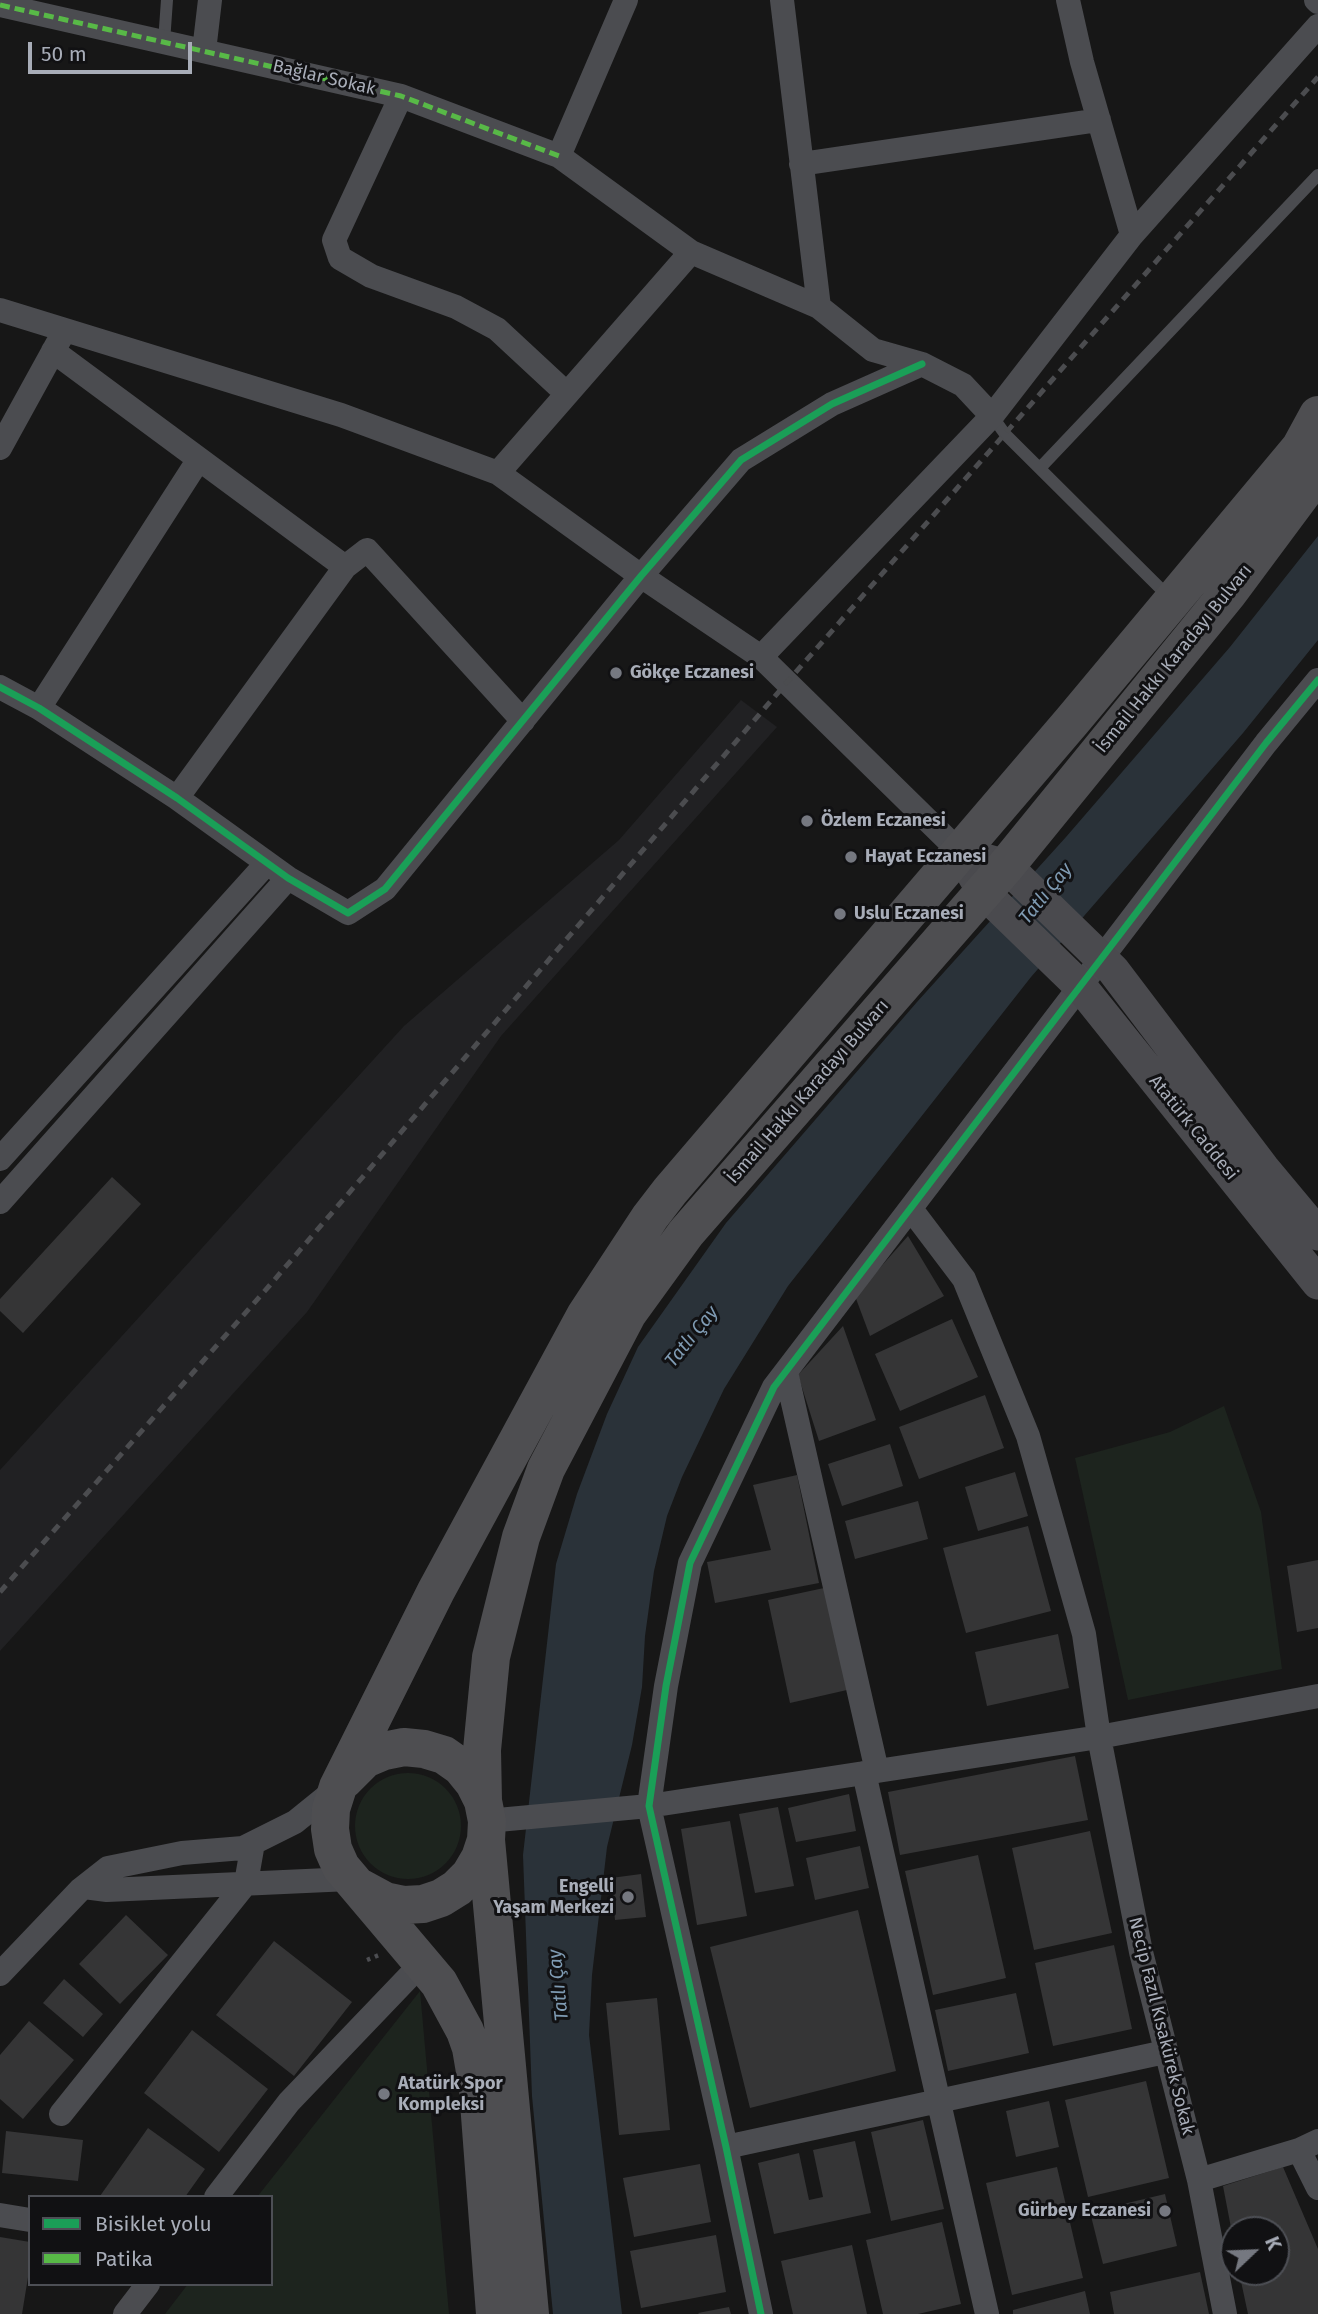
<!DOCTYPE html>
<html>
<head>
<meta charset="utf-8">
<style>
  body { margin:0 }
  #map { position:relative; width:1318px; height:2314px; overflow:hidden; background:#171717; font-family:"Fira Sans",sans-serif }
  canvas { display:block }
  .legend { position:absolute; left:28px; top:2195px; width:245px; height:91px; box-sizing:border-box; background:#111113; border:2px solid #4d4f55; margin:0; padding:9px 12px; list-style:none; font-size:21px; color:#a8adb8 }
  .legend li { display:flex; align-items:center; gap:14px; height:35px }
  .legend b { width:35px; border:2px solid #4d4f55 }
  .north { position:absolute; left:1220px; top:2216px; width:70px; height:70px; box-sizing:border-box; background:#111113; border:2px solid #4d4f55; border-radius:50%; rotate:67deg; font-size:19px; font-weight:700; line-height:28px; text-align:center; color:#a8adb8 }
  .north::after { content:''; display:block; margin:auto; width:24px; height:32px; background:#757880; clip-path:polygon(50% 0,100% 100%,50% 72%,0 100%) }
  .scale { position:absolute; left:28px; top:42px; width:164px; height:32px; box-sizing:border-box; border:4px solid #a8adb8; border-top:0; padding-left:9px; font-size:21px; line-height:24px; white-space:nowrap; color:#a8adb8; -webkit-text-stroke:5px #111113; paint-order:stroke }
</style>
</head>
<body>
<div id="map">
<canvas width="1318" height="2314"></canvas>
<ul class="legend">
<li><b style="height:9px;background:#1a9f57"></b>Bisiklet yolu</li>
<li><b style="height:9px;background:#58b947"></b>Patika</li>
</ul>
<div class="north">K</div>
<div class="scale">50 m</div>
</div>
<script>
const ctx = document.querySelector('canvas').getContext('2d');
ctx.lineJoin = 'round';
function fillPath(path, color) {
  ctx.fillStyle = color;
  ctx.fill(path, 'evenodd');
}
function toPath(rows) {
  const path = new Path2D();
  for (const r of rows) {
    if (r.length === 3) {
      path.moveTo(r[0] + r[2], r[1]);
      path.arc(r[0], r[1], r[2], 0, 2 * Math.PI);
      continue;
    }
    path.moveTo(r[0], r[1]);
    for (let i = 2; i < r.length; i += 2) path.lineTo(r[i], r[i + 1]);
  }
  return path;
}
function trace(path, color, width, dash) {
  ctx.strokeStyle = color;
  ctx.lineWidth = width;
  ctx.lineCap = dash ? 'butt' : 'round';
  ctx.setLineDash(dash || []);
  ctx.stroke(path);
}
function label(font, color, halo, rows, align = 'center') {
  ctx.font = font + ' "Fira Sans",sans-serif';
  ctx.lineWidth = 6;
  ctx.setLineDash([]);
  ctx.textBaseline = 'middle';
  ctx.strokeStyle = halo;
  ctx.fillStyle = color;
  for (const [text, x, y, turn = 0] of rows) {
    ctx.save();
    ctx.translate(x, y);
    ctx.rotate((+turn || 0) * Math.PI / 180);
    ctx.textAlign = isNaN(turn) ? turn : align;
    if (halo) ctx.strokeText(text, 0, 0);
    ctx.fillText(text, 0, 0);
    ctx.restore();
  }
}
const built = toPath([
  [741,700,777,727,501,1036,307,1312,0,1651,0,1470,404,1026,619,840]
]);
const green = toPath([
  [1224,1406,1261,1512,1282,1669,1128,1700,1075,1458,1170,1432],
  [408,1826,53],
  [420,1991,449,2314,165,2314,188,2284,271,2284,271,2197,257,2197]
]);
const water = toPath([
  [1318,536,1318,640,1243,733,1031,977,788,1286,724,1389,682,1477,667,1516,654,1571,645,1636,642,1687,632,1745,607,1847,592,1975,589,2035,622,2314,553,2314,532,2096,523,1855,556,1564,577,1494,607,1414,638,1347,726,1223,917,1002,1066,837,1230,647]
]);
const building = toPath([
  [112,1177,141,1204,23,1333,0,1311,0,1299],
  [908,1236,944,1296,870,1336,855,1296],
  [952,1319,978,1377,900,1411,875,1354],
  [843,1326,876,1420,819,1441,798,1375],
  [985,1395,1004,1448,919,1479,899,1427],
  [890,1444,903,1486,842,1506,828,1464],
  [1015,1472,1028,1516,978,1531,965,1487],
  [797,1475,819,1583,715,1603,707,1562,771,1550,753,1485],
  [918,1501,928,1539,855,1559,845,1521],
  [1028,1526,1051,1611,966,1633,943,1548],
  [1318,1560,1318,1628,1297,1632,1287,1566],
  [824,1588,847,1690,790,1703,768,1600],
  [1058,1634,1069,1688,987,1706,975,1652],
  [1075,1756,1088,1820,900,1855,888,1792],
  [849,1794,856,1831,796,1842,788,1808],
  [778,1807,794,1886,755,1893,739,1814],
  [730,1821,747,1916,697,1925,681,1829],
  [1090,1831,1112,1933,1034,1950,1012,1848],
  [860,1846,869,1888,815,1900,806,1858],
  [978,1855,1006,1978,933,1995,905,1871],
  [641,1874,646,1917,615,1920,611,1878],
  [858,1910,896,2071,750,2108,710,1947],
  [126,1915,168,1955,120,2004,79,1964],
  [274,1941,352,2002,294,2076,216,2015],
  [1114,1945,1132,2029,1053,2046,1035,1963],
  [64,1979,103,2014,83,2037,43,2003],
  [1016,1993,1029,2053,948,2071,935,2010],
  [657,1998,670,2130,619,2135,606,2003],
  [29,2021,74,2060,23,2119,0,2099,0,2055],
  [192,2030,268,2089,219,2152,144,2093],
  [1146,2081,1169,2178,1088,2197,1065,2100],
  [1049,2101,1059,2147,1016,2157,1006,2111],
  [923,2120,944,2209,891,2221,871,2132],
  [148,2128,205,2169,185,2197,102,2197,100,2196],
  [6,2131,83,2140,78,2181,2,2173],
  [855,2141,871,2213,774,2234,758,2163,799,2153,809,2200,823,2197,813,2150],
  [700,2164,711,2222,634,2237,623,2178],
  [1057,2167,1083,2278,1012,2295,986,2183],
  [1283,2167,1318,2249,1318,2314,1248,2314,1239,2272,1276,2272,1276,2230,1234,2230,1233,2238,1223,2186],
  [1165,2194,1177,2246,1103,2264,1090,2212],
  [942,2222,961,2304,918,2314,883,2314,866,2240],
  [716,2235,726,2292,641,2308,630,2251],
  [0,2237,30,2242,30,2265,22,2314,0,2314],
  [852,2245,867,2314,793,2314,781,2261],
  [1200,2272,1209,2314,1114,2314,1110,2292],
  [1085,2291,1090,2314,1013,2314,1013,2310],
  [729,2307,731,2314,699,2314,698,2313]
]);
const path = toPath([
  [367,1960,379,1955]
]);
const lane = toPath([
  [164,42,167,0],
  [992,416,1005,434,1170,598],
  [1040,468,1318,175]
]);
const street = toPath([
  [782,0,819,307,873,350,922,364,963,385,992,416],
  [1068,0,1082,62,1132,235],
  [1316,0,1318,2],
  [0,5,401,96,559,156,691,252,819,307],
  [204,51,210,0],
  [401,96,334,240,340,258,371,276,456,307,497,329,567,394],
  [559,156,626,0],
  [801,164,1099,120],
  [0,310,341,415,498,473,641,576,761,657,960,852],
  [53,351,345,567],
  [0,448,61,337],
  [498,473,691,252],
  [761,657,992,416,1132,235,1318,26],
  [0,687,39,708,177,798,288,878,348,913,385,889,641,576,741,460,832,404,922,364],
  [39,708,199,459],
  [177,798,345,567,367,550,523,721],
  [0,1159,267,863],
  [0,1202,288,878],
  [911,1209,964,1279,1028,1436,1084,1634,1099,1737,1141,1952,1199,2180,1225,2314],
  [786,1372,877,1771],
  [864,1773,987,2314],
  [487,1821,649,1806,1099,1737,1318,1696],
  [84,1887,107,1890,350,1879],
  [0,1974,80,1890,108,1868,182,1853,243,1848,295,1822,337,1788],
  [61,2114,246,1883,253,1843],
  [726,2147,1165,2052],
  [1299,2150,1318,2188],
  [1199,2180,1299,2150,1318,2141],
  [216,2197,289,2102,423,1962],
  [0,2215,30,2220],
  [125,2314,148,2284],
  [761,2314,726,2147,649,1806,666,1686,690,1563,774,1387,1266,743,1318,680]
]);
const secondary = toPath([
  [960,852,984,893,1081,987,1318,1283],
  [982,859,1006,866,1113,970,1263,1168,1318,1234]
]);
const highway = toPath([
  [344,1780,365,1759,384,1751,404,1747,424,1749,444,1755,461,1767,474,1783,483,1801,487,1821,486,1840,480,1858,470,1875,457,1888,441,1898,423,1904,404,1905,385,1901,361,1888],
  [483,1801,482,1750,491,1657,521,1537,546,1469,628,1313,686,1233,1006,866,1229,592,1318,472],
  [486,1840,530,2314],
  [495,2314,478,2089,471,2048,465,2031,439,1983,341,1867,333,1849,330,1829,331,1809,338,1787,436,1591,585,1316,650,1217,670,1191,1072,721,1300,448,1318,415]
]);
const rail = toPath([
  [0,1592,270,1285,788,681,1318,77]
]);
const quiet = toPath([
  [0,5,401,96,559,156]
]);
const cycleway = toPath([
  [0,687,39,708,177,798,288,878,348,913,385,889,641,576,741,460,832,404,922,364],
  [761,2314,726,2147,649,1806,666,1686,690,1563,774,1387,1266,743,1318,680]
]);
const markers = [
  [616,673,7,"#757880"],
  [807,821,7,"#757880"],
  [851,857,7,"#757880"],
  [840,914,7,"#757880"],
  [628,1897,7,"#757880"],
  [384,2094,7,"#757880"],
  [1165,2211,7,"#757880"]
];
const streetNames = [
  ["Bağlar Sokak",324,78,13],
  ["İsmail Hakkı Karadayı Bulvarı",1174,659,-51],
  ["İsmail Hakkı Karadayı Bulvarı",808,1092,-49],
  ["Atatürk Caddesi",1193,1128,51],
  ["Necip Fazıl Kısakürek Sokak",1161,2026,76]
];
const poiNames = [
  ["Gökçe Eczanesi",630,673],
  ["Özlem Eczanesi",821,821],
  ["Hayat Eczanesi",865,857],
  ["Uslu Eczanesi",854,914],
  ["Engelli",614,1887,"right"],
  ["Yaşam Merkezi",614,1908,"right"],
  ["Atatürk Spor",398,2084],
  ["Kompleksi",398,2105],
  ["Gürbey Eczanesi",1151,2211,"right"]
];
const waterNames = [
  ["Tatlı Çay",1046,894,-51],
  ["Tatlı Çay",692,1337,-51],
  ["Tatlı Çay",559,1985,-96]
];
fillPath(built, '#212123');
fillPath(green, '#1d241e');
fillPath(water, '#2a3239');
fillPath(building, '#353536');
trace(path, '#4d4e52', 4.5, [3.5, 5]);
trace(lane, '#4b4c50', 12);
trace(street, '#4b4c50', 24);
trace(secondary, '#4a4a4e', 33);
trace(highway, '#4e4e51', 38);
trace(rail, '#4b4c4f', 5, [9, 7]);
trace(quiet, '#58b947', 5, [10, 5]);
trace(cycleway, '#1a9f57', 7);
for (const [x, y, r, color] of markers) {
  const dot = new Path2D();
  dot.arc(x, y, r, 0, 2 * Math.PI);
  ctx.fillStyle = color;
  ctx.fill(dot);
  trace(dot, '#111113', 2.5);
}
label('18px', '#a8adb8', '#111113', streetNames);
label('bold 18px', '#a8adb8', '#111113', poiNames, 'left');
label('italic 19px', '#7f9bb3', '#111113', waterNames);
</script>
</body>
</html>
